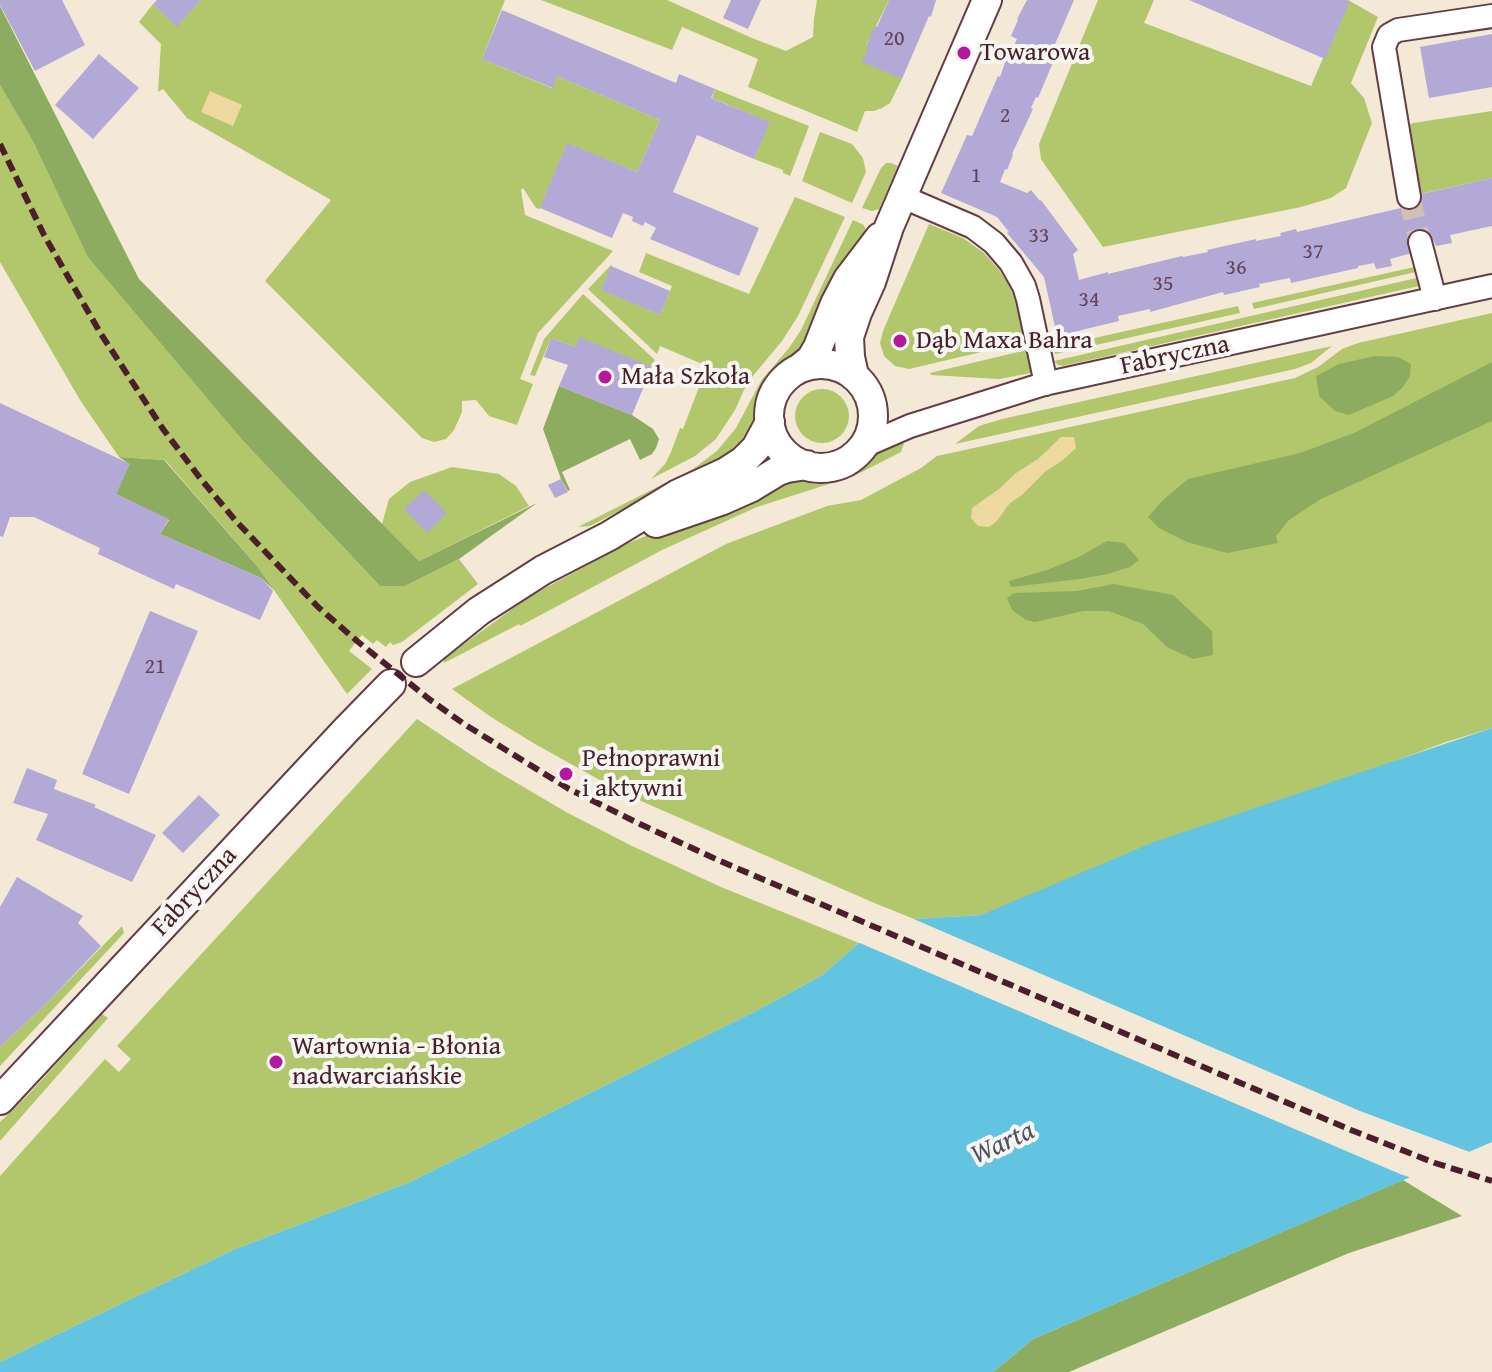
<!DOCTYPE html>
<html>
<head>
<meta charset="utf-8">
<style>
  body { margin:0 }
  canvas { display:block; background:#f4e8d6 }
</style>
</head>
<body>
<canvas width="1492" height="1372"></canvas>
<script>
const ctx = document.querySelector('canvas').getContext('2d');
ctx.lineJoin = 'round';
function fillPath(path, color) {
  ctx.fillStyle = color;
  ctx.fill(path, 'evenodd');
}
function toPath(rows) {
  const path = new Path2D();
  for (const r of rows) {
    if (r.length === 3) {
      path.moveTo(r[0] + r[2], r[1]);
      path.arc(r[0], r[1], r[2], 0, 2 * Math.PI);
      continue;
    }
    path.moveTo(r[0], r[1]);
    for (let i = 2; i < r.length; i += 2) path.lineTo(r[i], r[i + 1]);
  }
  return path;
}
function trace(path, color, width, dash) {
  ctx.strokeStyle = color;
  ctx.lineWidth = width;
  ctx.lineCap = dash ? 'butt' : 'round';
  ctx.setLineDash(dash || []);
  ctx.stroke(path);
}
function label(font, color, halo, rows, align = 'center') {
  ctx.font = font + ' "Gentium Book Plus",serif';
  ctx.lineWidth = 8;
  ctx.setLineDash([]);
  ctx.textBaseline = 'middle';
  ctx.strokeStyle = halo;
  ctx.fillStyle = color;
  for (const [text, x, y, turn = 0] of rows) {
    ctx.save();
    ctx.translate(x, y);
    ctx.rotate((+turn || 0) * Math.PI / 180);
    ctx.textAlign = isNaN(turn) ? turn : align;
    if (halo) ctx.strokeText(text, 0, 0);
    ctx.fillText(text, 0, 0);
    ctx.restore();
  }
}
const green = toPath([
  [201,0,505,0,482,59,552,88,557,76,660,120,637,172,567,144,540,209,536,208,523,188,521,190,525,215,613,251,538,333,520,379,533,384,517,425,489,416,476,400,462,401,462,412,454,430,446,439,434,442,422,438,265,281,331,200,187,118,163,89,158,92,161,44,139,22,153,4,177,26],
  [541,0,667,0,752,38,786,51,813,37,814,19,817,0,889,0,866,46,902,79,890,103,882,108,874,111,865,111,857,132,748,87,758,59,682,27,672,50],
  [1098,0,1154,0,1144,23,1311,86,1348,0,1378,17,1351,83,1364,98,1372,123,1346,188,1331,198,1301,207,1103,247,1045,165,1041,159,1039,144],
  [0,85,35,145,246,444,380,586,405,586,459,559,478,584,402,642,393,645,390,642,386,647,377,640,373,644,362,635,349,651,372,669,347,694,257,566,165,460,119,457,80,400,0,262],
  [715,89,809,126,790,176,783,173,783,170,754,159,769,122,712,98],
  [1492,111,1492,178,1420,194,1413,170,1409,125,1413,123],
  [820,132,852,144,863,158,866,172,852,203,802,181],
  [886,163,891,163,898,166,879,209,872,211,862,208,881,168],
  [795,197,845,217,798,316,782,341,752,377,744,390,735,410,716,439,695,456,651,479,665,464,671,452,680,428,683,429,707,366,660,346,657,354,588,289,612,264,602,290,660,315,672,286,639,272,646,253,749,294],
  [853,220,864,225,867,233,801,353,777,369,766,383,757,407,756,423,744,447,590,526,578,527,693,469,717,451,736,428,761,381,789,348,801,330],
  [929,224,963,238,984,253,999,270,1009,285,1019,309,1024,342,909,369,895,366,884,356,880,343,883,331],
  [1419,266,1420,271,1254,309,1252,303],
  [1421,277,1419,286,1063,366,1058,365,1054,361],
  [583,294,655,360,652,367,575,347,551,338,535,376,530,375,544,339],
  [1238,306,1240,313,1055,354,1054,347],
  [1492,313,1492,728,1446,742,981,915,914,919,872,902,625,794,535,744,491,717,452,689,726,544,827,506,861,500,921,468,937,456,1295,378,1318,367,1342,349,1358,343],
  [1332,346,1311,363,1295,369,955,444,979,426,1002,419],
  [1035,348,1037,368,1031,373,999,379,931,375,930,373],
  [822,416,27],
  [905,440,901,452,854,476,757,507,662,550,520,626,519,624,444,663,443,659,529,597,626,544,777,483,802,478,819,481,841,477,857,469,884,447],
  [452,467,499,474,516,486,529,506,419,561,382,524,389,499,410,482],
  [417,719,488,766,566,812,632,846,721,887,859,943,821,976,756,1011,410,1182,233,1250,0,1362,0,1176,105,1059,119,1072,131,1059,117,1046],
  [122,926,124,933,0,1066,0,1047,47,1003],
  [102,1014,108,1018,0,1141,0,1122,28,1095]
]);
const forest = toPath([
  [0,6,139,279,419,561,537,503,459,559,405,586,380,586,246,444,88,257,35,145,0,85],
  [1375,356,1398,357,1411,364,1410,376,1403,387,1393,396,1349,415,1335,411,1319,396,1316,376,1339,364],
  [1492,362,1492,421,1321,499,1289,520,1276,536,1278,543,1227,553,1187,542,1159,528,1148,517,1163,500,1188,479,1300,453,1354,433],
  [559,386,632,415,653,429,659,439,656,448,652,454,640,460,630,439,562,472,570,490,568,491,561,479,543,429],
  [119,457,164,460,257,566,274,590,261,578,160,534,169,520,116,494,129,464],
  [1107,541,1124,543,1139,560,1130,567,1108,574,1080,579,1011,587,1009,581,1047,570,1079,557],
  [1114,584,1173,595,1212,631,1213,655,1193,659,1167,647,1143,624,1109,611,1083,611,1035,622,1026,620,1012,610,1007,598,1014,593,1077,591],
  [1403,1180,1462,1216,1349,1253,1069,1372,993,1372,1033,1339]
]);
const sand = toPath([
  [210,91,242,105,233,126,201,112],
  [1061,437,1074,437,1076,448,1063,460,1046,471,1022,495,1010,503,996,522,989,527,978,526,971,518,972,508,999,489,1016,473,1038,459]
]);
const water = toPath([
  [1492,728,1492,1142,1033,1339,993,1372,0,1372,0,1362,233,1250,410,1182,756,1011,821,976,859,943,914,919,981,915,1154,842]
]);
const pier = toPath([
  [909,917,1360,1111,1475,1154,1415,1179,1400,1174,855,941]
]);
const building = toPath([
  [0,0,62,0,85,45,35,71,0,5],
  [157,0,201,0,177,27,153,4],
  [731,0,761,0,748,29,723,18],
  [889,0,936,0,931,17,929,16,902,79,862,62,868,48,866,47,875,26,877,27],
  [1027,0,1074,0,1052,51,1057,53,1038,98,1036,97,1031,108,1033,109,1012,154,1013,155,1007,170,1005,169,1000,182,1027,193,1031,190,1040,201,1041,200,1078,250,1073,254,1079,280,1108,272,1108,274,1182,256,1183,257,1208,252,1207,250,1256,239,1256,241,1281,236,1280,233,1296,229,1297,232,1401,208,1399,199,1492,178,1492,226,1450,235,1452,243,1436,246,1433,239,1410,244,1412,253,1390,259,1392,266,1376,269,1374,263,1358,266,1358,268,1291,283,1290,278,1259,284,1260,287,1224,295,1223,292,1150,312,1150,309,1118,316,1119,321,1057,336,1044,277,1007,233,1009,232,997,217,941,193,967,135,972,136,998,76,1000,77,1009,51,1011,52,1017,39,1011,36,1018,20,1017,19],
  [1189,0,1347,0,1350,1,1325,59],
  [502,10,676,83,679,74,715,89,711,98,770,122,754,159,697,135,673,192,759,228,739,276,650,239,656,228,645,222,643,226,632,221,633,217,623,213,612,238,540,208,567,143,637,172,660,120,557,76,553,88,482,59],
  [1492,34,1492,87,1429,98,1420,47],
  [99,54,139,88,93,139,55,105],
  [611,266,670,291,660,315,601,290],
  [579,337,652,367,632,415,559,386,568,365,544,357,551,338,575,347],
  [0,403,130,464,116,494,169,519,160,534,261,578,273,591,260,620,176,584,174,589,98,554,100,548,34,517,10,517,3,537,0,536],
  [561,479,568,492,555,498,548,485],
  [424,490,447,513,427,533,404,509],
  [150,611,198,631,129,794,82,774],
  [27,768,57,780,54,789,96,805,94,807,156,835,132,882,36,840,48,814,13,803],
  [199,795,220,815,183,853,162,833],
  [17,877,83,916,78,923,101,946,47,1003,0,1047,0,907]
]);
const minorTunnel = toPath([
  [1409,197,1420,242]
]);
const minor = toPath([
  [903,197,973,227,994,243,1011,263,1024,286,1028,299,1046,384],
  [1409,197,1384,47,1389,35,1398,30,1492,16],
  [1420,242,1435,299],
  [864,446,910,426,1044,384,1492,286]
]);
const tertiary = toPath([
  [821,416,52],
  [800,368,811,359,818,347,835,304,848,279,880,237],
  [854,375,850,357,849,337,857,313,871,282,889,227,987,0],
  [656,523,723,500,750,488,778,471,787,468,807,465],
  [416,662,479,611,543,570,609,536,678,494,726,472,743,461,756,448,770,422],
  [0,1100,347,729,391,684]
]);
const rail = toPath([
  [0,144,44,235,101,334,163,429,200,478,235,520,318,607,357,641,429,699,464,724,569,789,640,824,720,861,1351,1130,1435,1163,1492,1181]
]);
const markers = [
  [964,53,8,"#b5179e"],
  [900,341,8,"#b5179e"],
  [605,377,8,"#b5179e"],
  [566,774,8,"#b5179e"],
  [276,1062,8,"#b5179e"]
];
const numberNames = [
  ["20",894,39],
  ["2",1005,116],
  ["1",976,176],
  ["33",1039,236],
  ["37",1313,252],
  ["36",1236,268],
  ["35",1163,284],
  ["34",1089,300],
  ["21",155,667]
];
const poiNames = [
  ["Towarowa",980,53],
  ["Dąb Maxa Bahra",916,341],
  ["Mała Szkoła",621,377],
  ["Pełnoprawni",582,759],
  ["i aktywni",582,789],
  ["Wartownia - Błonia",292,1047],
  ["nadwarciańskie",292,1077]
];
const streetNames = [
  ["Fabryczna",1175,356,-12],
  ["Fabryczna",195,892,-47]
];
const waterNames = [
  ["Warta",1003,1144,-25]
];
fillPath(green, '#b2c76b');
fillPath(forest, '#8dac5f');
fillPath(sand, '#eeda9e');
fillPath(water, '#62c4e0');
fillPath(pier, '#f4e8d6');
fillPath(building, '#b3a9d6');
trace(minorTunnel, '#d2c0b4', 22, [22, 11]);
trace(minor, '#643d45', 26);
trace(tertiary, '#643d45', 32);
trace(minor, '#fff', 22);
trace(tertiary, '#fff', 28);
trace(rail, '#4a1f2b', 6, [12, 6]);
for (const [x, y, r, color] of markers) {
  const dot = new Path2D();
  dot.arc(x, y, r, 0, 2 * Math.PI);
  ctx.fillStyle = color;
  ctx.fill(dot);
  trace(dot, '#f6f6f2', 3);
}
label('22px', '#644256', null, numberNames);
label('26px', '#4a1f2b', '#f6f6f2', poiNames, 'left');
label('26px', '#4a1f2b', '#f6f6f2', streetNames);
label('italic 28px', '#515161', '#f6f6f2', waterNames);
</script>
</body>
</html>
